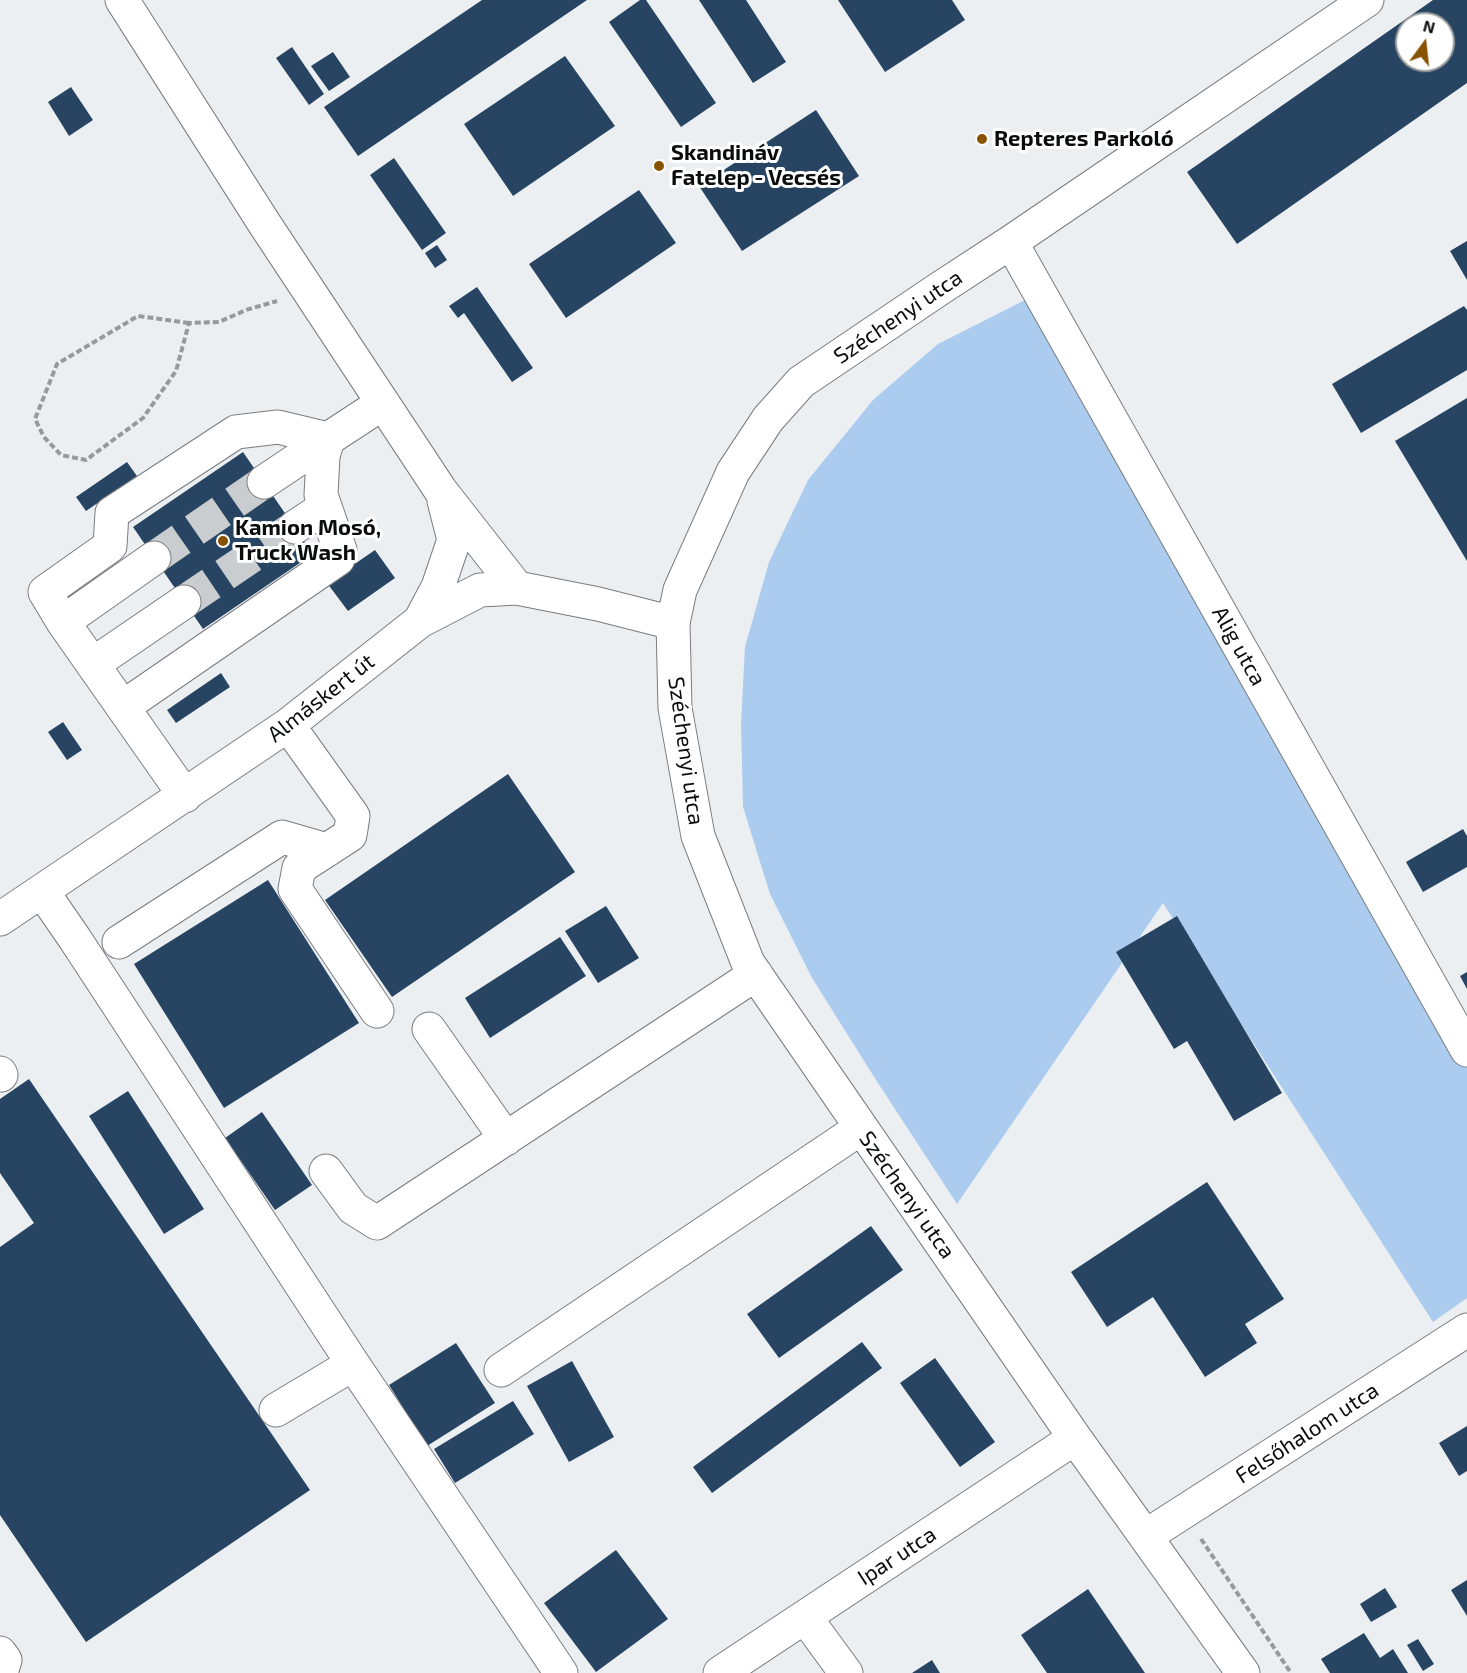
<!DOCTYPE html>
<html>
<head>
<meta charset="utf-8">
<style>
  body { margin:0 }
  #map { position:relative; width:1467px; height:1673px; overflow:hidden; background:#eceff2; font-family:"Exo 2",sans-serif }
  canvas { display:block }
  .north { position:absolute; left:1395px; top:12px; width:60px; height:60px; box-sizing:border-box; background:#fff; border:2px solid #9d9e9e; border-radius:50%; rotate:15deg; font-size:16px; font-weight:700; line-height:24px; text-align:center; color:#0b0c0d }
  .north::after { content:''; display:block; margin:auto; width:21px; height:27px; background:#875300; clip-path:polygon(50% 0,100% 100%,50% 72%,0 100%) }
</style>
</head>
<body>
<div id="map">
<canvas width="1467" height="1673"></canvas>
<div class="north">N</div>
</div>
<script>
const ctx = document.querySelector('canvas').getContext('2d');
ctx.lineJoin = 'round';
function fillPath(path, color) {
  ctx.fillStyle = color;
  ctx.fill(path, 'evenodd');
}
function toPath(rows) {
  const path = new Path2D();
  for (const r of rows) {
    path.moveTo(r[0], r[1]);
    for (let i = 2; i < r.length; i += 2) path.lineTo(r[i], r[i + 1]);
  }
  return path;
}
function trace(path, color, width, dash) {
  ctx.strokeStyle = color;
  ctx.lineWidth = width;
  ctx.lineCap = dash ? 'butt' : 'round';
  ctx.setLineDash(dash || []);
  ctx.stroke(path);
}
function label(font, color, halo, rows, align = 'center') {
  ctx.font = font + ' "Exo 2",sans-serif';
  ctx.lineWidth = 6;
  ctx.setLineDash([]);
  ctx.textBaseline = 'middle';
  ctx.strokeStyle = halo;
  ctx.fillStyle = color;
  for (const [text, x, y, turn = 0] of rows) {
    ctx.save();
    ctx.translate(x, y);
    ctx.rotate((+turn || 0) * Math.PI / 180);
    ctx.textAlign = isNaN(turn) ? turn : align;
    if (halo) ctx.strokeText(text, 0, 0);
    ctx.fillText(text, 0, 0);
    ctx.restore();
  }
}
const green = toPath([
  [1037,294,1467,1051,1467,1298,1433,1322,1163,903,957,1204,876,1080,812,978,770,894,743,807,741,723,745,647,769,562,808,480,873,400,938,344]
]);
const building = toPath([
  [482,0,587,0,358,156,324,107],
  [640,0,646,0,716,103,681,127,609,22],
  [699,0,746,0,786,62,753,83],
  [838,0,952,0,965,20,885,72],
  [1433,0,1467,0,1467,83,1237,244,1187,172],
  [1407,24,1443,24,1443,60,1407,60],
  [292,47,324,94,309,105,276,58],
  [333,52,350,77,329,91,311,66],
  [565,56,615,126,513,196,464,124],
  [71,87,93,120,69,136,48,102],
  [816,110,859,176,742,251,699,186],
  [394,158,446,233,422,250,370,175],
  [639,190,676,243,566,318,529,264],
  [1467,241,1467,280,1450,251],
  [437,245,447,260,435,268,425,253],
  [477,287,533,368,512,382,464,313,458,318,449,306],
  [1464,306,1467,310,1467,370,1361,433,1332,384],
  [1467,398,1467,561,1395,441],
  [243,452,313,554,203,629,133,527],
  [127,462,137,476,86,511,76,497],
  [375,550,395,578,348,611,327,583],
  [221,673,230,687,176,723,167,710],
  [63,722,82,750,67,760,48,732],
  [508,774,575,872,392,997,325,900],
  [1463,829,1467,836,1467,867,1423,892,1406,862],
  [268,880,359,1023,224,1108,134,964],
  [606,906,639,958,598,983,565,931],
  [1177,916,1282,1093,1234,1121,1187,1041,1174,1049,1116,952],
  [560,937,586,976,490,1038,465,998],
  [1467,972,1467,989,1460,976],
  [29,1079,310,1490,86,1642,0,1515,0,1247,34,1223,0,1173,0,1099],
  [128,1091,204,1209,164,1234,89,1116],
  [262,1112,312,1185,275,1210,225,1138],
  [1207,1182,1284,1299,1245,1324,1257,1343,1205,1377,1153,1297,1107,1327,1071,1272],
  [871,1226,903,1270,779,1358,747,1314],
  [862,1342,882,1368,712,1493,693,1467],
  [456,1343,495,1403,427,1446,389,1385],
  [935,1358,995,1442,960,1467,900,1383],
  [572,1361,614,1437,569,1462,527,1386],
  [513,1401,534,1434,455,1483,434,1449],
  [1467,1426,1467,1471,1459,1476,1439,1443],
  [616,1550,668,1619,596,1672,544,1603],
  [1467,1580,1467,1616,1451,1590],
  [1385,1588,1397,1607,1371,1622,1360,1604],
  [1088,1589,1145,1673,1047,1673,1021,1635],
  [1364,1633,1380,1658,1393,1649,1408,1673,1330,1673,1321,1659],
  [1418,1639,1434,1664,1423,1671,1407,1645],
  [932,1660,940,1673,912,1673]
]);
const minorTunnel = toPath([
  [154,558,264,482],
  [184,602,295,527]
]);
const path = toPath([
  [189,323,138,316,57,364,35,419,44,437,61,455,86,460,143,418,176,371,189,323,219,322,246,310,277,301],
  [1201,1539,1291,1673]
]);
const minor = toPath([
  [122,0,264,223,441,491,517,588],
  [1011,242,1467,1050],
  [295,527,325,507],
  [420,621,438,587,454,540,444,501],
  [63,622,154,558],
  [93,664,184,602],
  [123,707,338,559,340,550,321,495,323,456,328,439,264,482],
  [288,725,353,816,350,835,299,868,295,889,377,1011],
  [185,796,63,622,45,592,110,546,112,513,236,432,278,427,328,439,383,403],
  [42,891,75,939,353,1364,561,1673],
  [0,919,288,725,420,621,480,590,517,588,598,604,673,623],
  [119,942,282,837,327,850],
  [429,1029,506,1139],
  [0,1073,1,1075],
  [326,1171,353,1208,377,1223,756,974],
  [501,1370,861,1128],
  [276,1410,353,1364],
  [1146,1536,1467,1330],
  [805,1617,846,1673],
  [0,1653,5,1660,1,1673],
  [720,1673,1075,1438],
  [1243,1673,1075,1438,748,963,698,836,675,708,673,623,680,590,733,472,768,419,801,382,939,289,1011,242,1367,0]
]);
const markers = [
  [982,139,6,"#875300"],
  [659,166,6,"#875300"],
  [223,541,6,"#875300"]
];
const poiNames = [
  ["Repteres Parkoló",994,139],
  ["Skandináv",671,153],
  ["Fatelep - Vecsés",671,178],
  ["Kamion Mosó,",235,528],
  ["Truck Wash",235,553]
];
const streetNames = [
  ["Széchenyi utca",898,317,-34],
  ["Alig utca",1239,646,61],
  ["Almáskert út",321,698,-38],
  ["Széchenyi utca",686,751,82],
  ["Széchenyi utca",907,1195,55],
  ["Felsőhalom utca",1307,1433,-33],
  ["Ipar utca",897,1556,-33]
];
fillPath(green, '#abccee');
fillPath(building, '#274563');
trace(minorTunnel, '#cacdd0', 33, [33, 16]);
trace(minor, '#7a7c7f', 35);
trace(path, '#97999c', 4, [6, 3]);
trace(minor, '#fff', 33);
for (const [x, y, r, color] of markers) {
  const dot = new Path2D();
  dot.arc(x, y, r, 0, 2 * Math.PI);
  ctx.fillStyle = color;
  ctx.fill(dot);
  trace(dot, '#fff', 2);
}
label('bold 22px', '#0b0c0d', '#fff', poiNames, 'left');
label('22px', '#0b0c0d', '#fff', streetNames);
</script>
</body>
</html>
